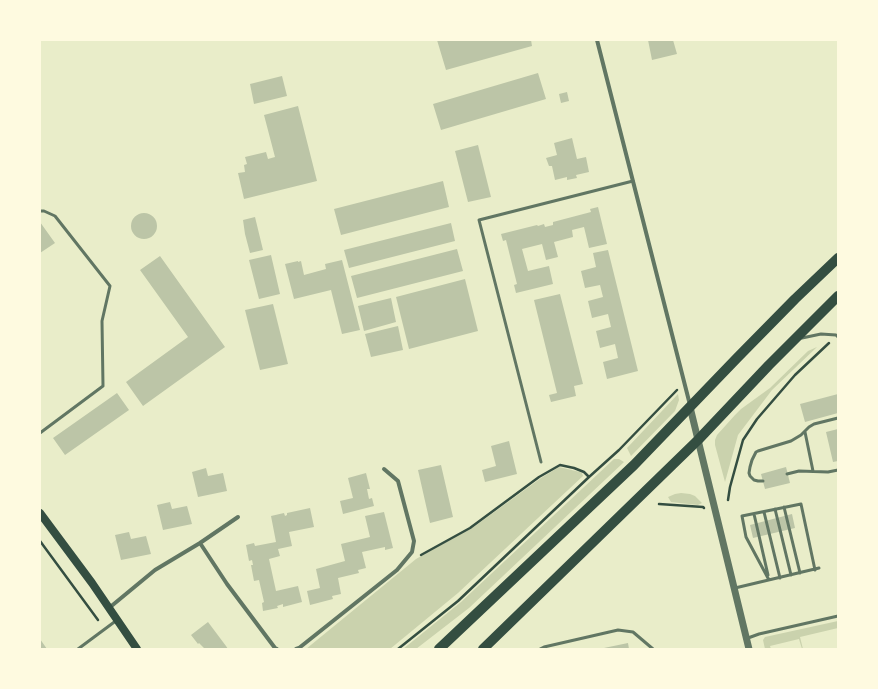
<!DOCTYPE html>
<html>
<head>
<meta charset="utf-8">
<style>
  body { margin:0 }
  #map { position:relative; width:878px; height:689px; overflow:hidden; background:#e9edc9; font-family:Manrope,sans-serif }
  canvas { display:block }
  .frame { position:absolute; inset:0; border:41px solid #fefae0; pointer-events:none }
</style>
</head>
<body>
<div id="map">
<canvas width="878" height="689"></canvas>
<div class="frame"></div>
</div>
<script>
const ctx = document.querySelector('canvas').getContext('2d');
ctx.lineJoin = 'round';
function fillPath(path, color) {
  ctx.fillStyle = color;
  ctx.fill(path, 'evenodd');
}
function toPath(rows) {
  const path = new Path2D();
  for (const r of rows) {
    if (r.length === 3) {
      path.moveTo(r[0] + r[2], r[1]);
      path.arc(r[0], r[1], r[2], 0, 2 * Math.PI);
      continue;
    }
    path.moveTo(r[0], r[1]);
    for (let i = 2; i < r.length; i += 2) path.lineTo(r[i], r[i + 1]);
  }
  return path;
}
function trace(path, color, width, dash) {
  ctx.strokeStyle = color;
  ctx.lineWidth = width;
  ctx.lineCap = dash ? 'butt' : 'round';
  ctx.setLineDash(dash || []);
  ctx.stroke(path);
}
const green = toPath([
  [817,347,772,390,738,435,725,482,715,445,715,440,717,435,735,415,741,409,770,388,808,351],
  [678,394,679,400,675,411,631,456,627,448],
  [614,459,619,459,624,462,469,608,416,649,403,649,461,602],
  [559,467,580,472,582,473,583,476,538,518,458,593,390,649,306,649,416,559,475,526,541,478],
  [681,493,690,494,695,496,702,503,698,505,671,502,668,497,675,494],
  [838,621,838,628,800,637,803,649,802,649,799,639,770,646,771,649,765,649,763,640,765,637]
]);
const building = toPath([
  [437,40,531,40,532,46,446,70],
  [648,40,673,40,677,54,652,60],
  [538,73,546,99,441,130,433,104],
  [282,76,287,96,254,104,250,84],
  [567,92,569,101,561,103,559,94],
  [298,106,317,181,244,199,238,173,245,172,244,165,247,164,245,157,266,152,268,159,275,157,264,115],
  [572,138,577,159,586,157,589,172,576,175,577,178,567,180,567,177,555,180,552,166,549,166,546,158,557,155,554,143],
  [478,145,491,197,468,202,455,151],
  [443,181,449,207,341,235,334,209],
  [598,207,607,244,589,248,584,227,572,230,573,237,554,242,558,257,546,260,542,244,522,249,528,271,549,266,553,284,516,293,514,285,517,284,506,240,503,241,501,234,537,225,538,226,544,224,545,227,553,225,553,222,591,212,590,209],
  [144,226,13],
  [255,217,263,250,250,253,245,234,243,220],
  [40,222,55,243,40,253],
  [451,223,455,241,349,268,344,250],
  [457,249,463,271,357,298,351,276],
  [608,250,638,371,607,379,603,362,618,358,615,344,600,348,596,331,611,327,608,314,592,318,588,301,603,297,600,285,585,288,581,271,596,267,593,253],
  [271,255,280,294,259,299,249,260],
  [160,256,225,347,143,406,126,382,188,337,140,270],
  [342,260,360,330,342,334,331,290,294,299,285,264,298,261,298,262,301,261,304,275,326,269,325,264],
  [465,279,478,331,409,349,396,297],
  [560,294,583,384,574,386,576,396,551,402,549,395,557,393,534,300],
  [391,298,396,322,364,331,358,306],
  [273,304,288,364,260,370,245,310],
  [398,326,403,350,371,357,365,334],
  [117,393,129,410,65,455,53,438],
  [838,394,838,413,805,422,800,404],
  [838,429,838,461,833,462,826,432],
  [509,441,517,474,485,482,482,470,496,466,491,446],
  [441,465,453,517,430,523,418,470],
  [786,467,790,483,765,489,761,474],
  [206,468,208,476,223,473,227,491,198,497,192,472],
  [366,473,370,489,367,489,369,499,372,498,374,506,343,514,340,501,353,498,348,478],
  [170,502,172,509,187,506,192,524,163,530,157,505],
  [310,508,314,527,289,532,292,546,278,549,280,556,269,559,276,591,298,586,302,602,283,607,283,604,277,606,278,608,263,611,262,603,264,602,259,580,254,581,251,565,253,565,252,560,249,561,246,545,254,543,255,546,276,542,271,516,284,513,285,516,287,515,287,513],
  [384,512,393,548,385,550,385,547,362,552,366,568,358,570,359,573,338,578,341,594,332,596,333,599,310,605,307,591,320,588,316,569,345,561,341,544,370,537,365,516],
  [792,514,795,528,753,538,750,525],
  [129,532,131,539,146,536,151,554,121,560,115,535],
  [208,622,226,646,228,649,205,649,199,643,198,644,191,635],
  [40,639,47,649,40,649],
  [628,643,629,649,604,649,604,648]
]);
const path = toPath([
  [728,500,730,487,743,440,757,419,795,375,829,343],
  [659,504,703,507,704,508],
  [40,541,98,620],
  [421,555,470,528,539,477,560,465,574,468,584,472,589,477],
  [398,649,458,601,589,477,619,450,677,390]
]);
const service = toPath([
  [40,211,44,211,55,216,110,286,102,321,103,386,40,433],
  [802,338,821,334,836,335,838,337],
  [805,432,813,471],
  [541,462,479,220,633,181],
  [787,474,799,471,828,472,838,470],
  [763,481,758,481,754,480,750,476,749,473,750,467,752,460,756,452,758,451,791,441,801,435,809,427,814,424,838,418],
  [784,507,800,573],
  [775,509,791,575],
  [764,512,780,578],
  [754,514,768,575],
  [769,580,746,537,742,516,801,504,815,570],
  [735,588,819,568],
  [748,638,759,634,838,616],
  [78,649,117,620],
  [540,649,544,647,618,630,633,632,653,649]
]);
const minor = toPath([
  [597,40,690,405],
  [200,543,227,584,275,648,277,649],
  [109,608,155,570,200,543,238,517],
  [296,649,299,648,397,570,412,552,414,541,398,481,384,469]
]);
const tertiary = toPath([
  [690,407,749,649]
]);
const secondary = toPath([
  [40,513,92,583,137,649]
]);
const primary = toPath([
  [439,649,634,465,737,358,795,299,838,258],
  [483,649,698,440,769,365,838,296]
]);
fillPath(green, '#cad2ad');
fillPath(building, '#bcc5a7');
trace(path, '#344e41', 2.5);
trace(service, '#617663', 3);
trace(minor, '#617663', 4);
trace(tertiary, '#617663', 7);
trace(secondary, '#344e41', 8);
trace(primary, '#344e41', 10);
</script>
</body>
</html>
